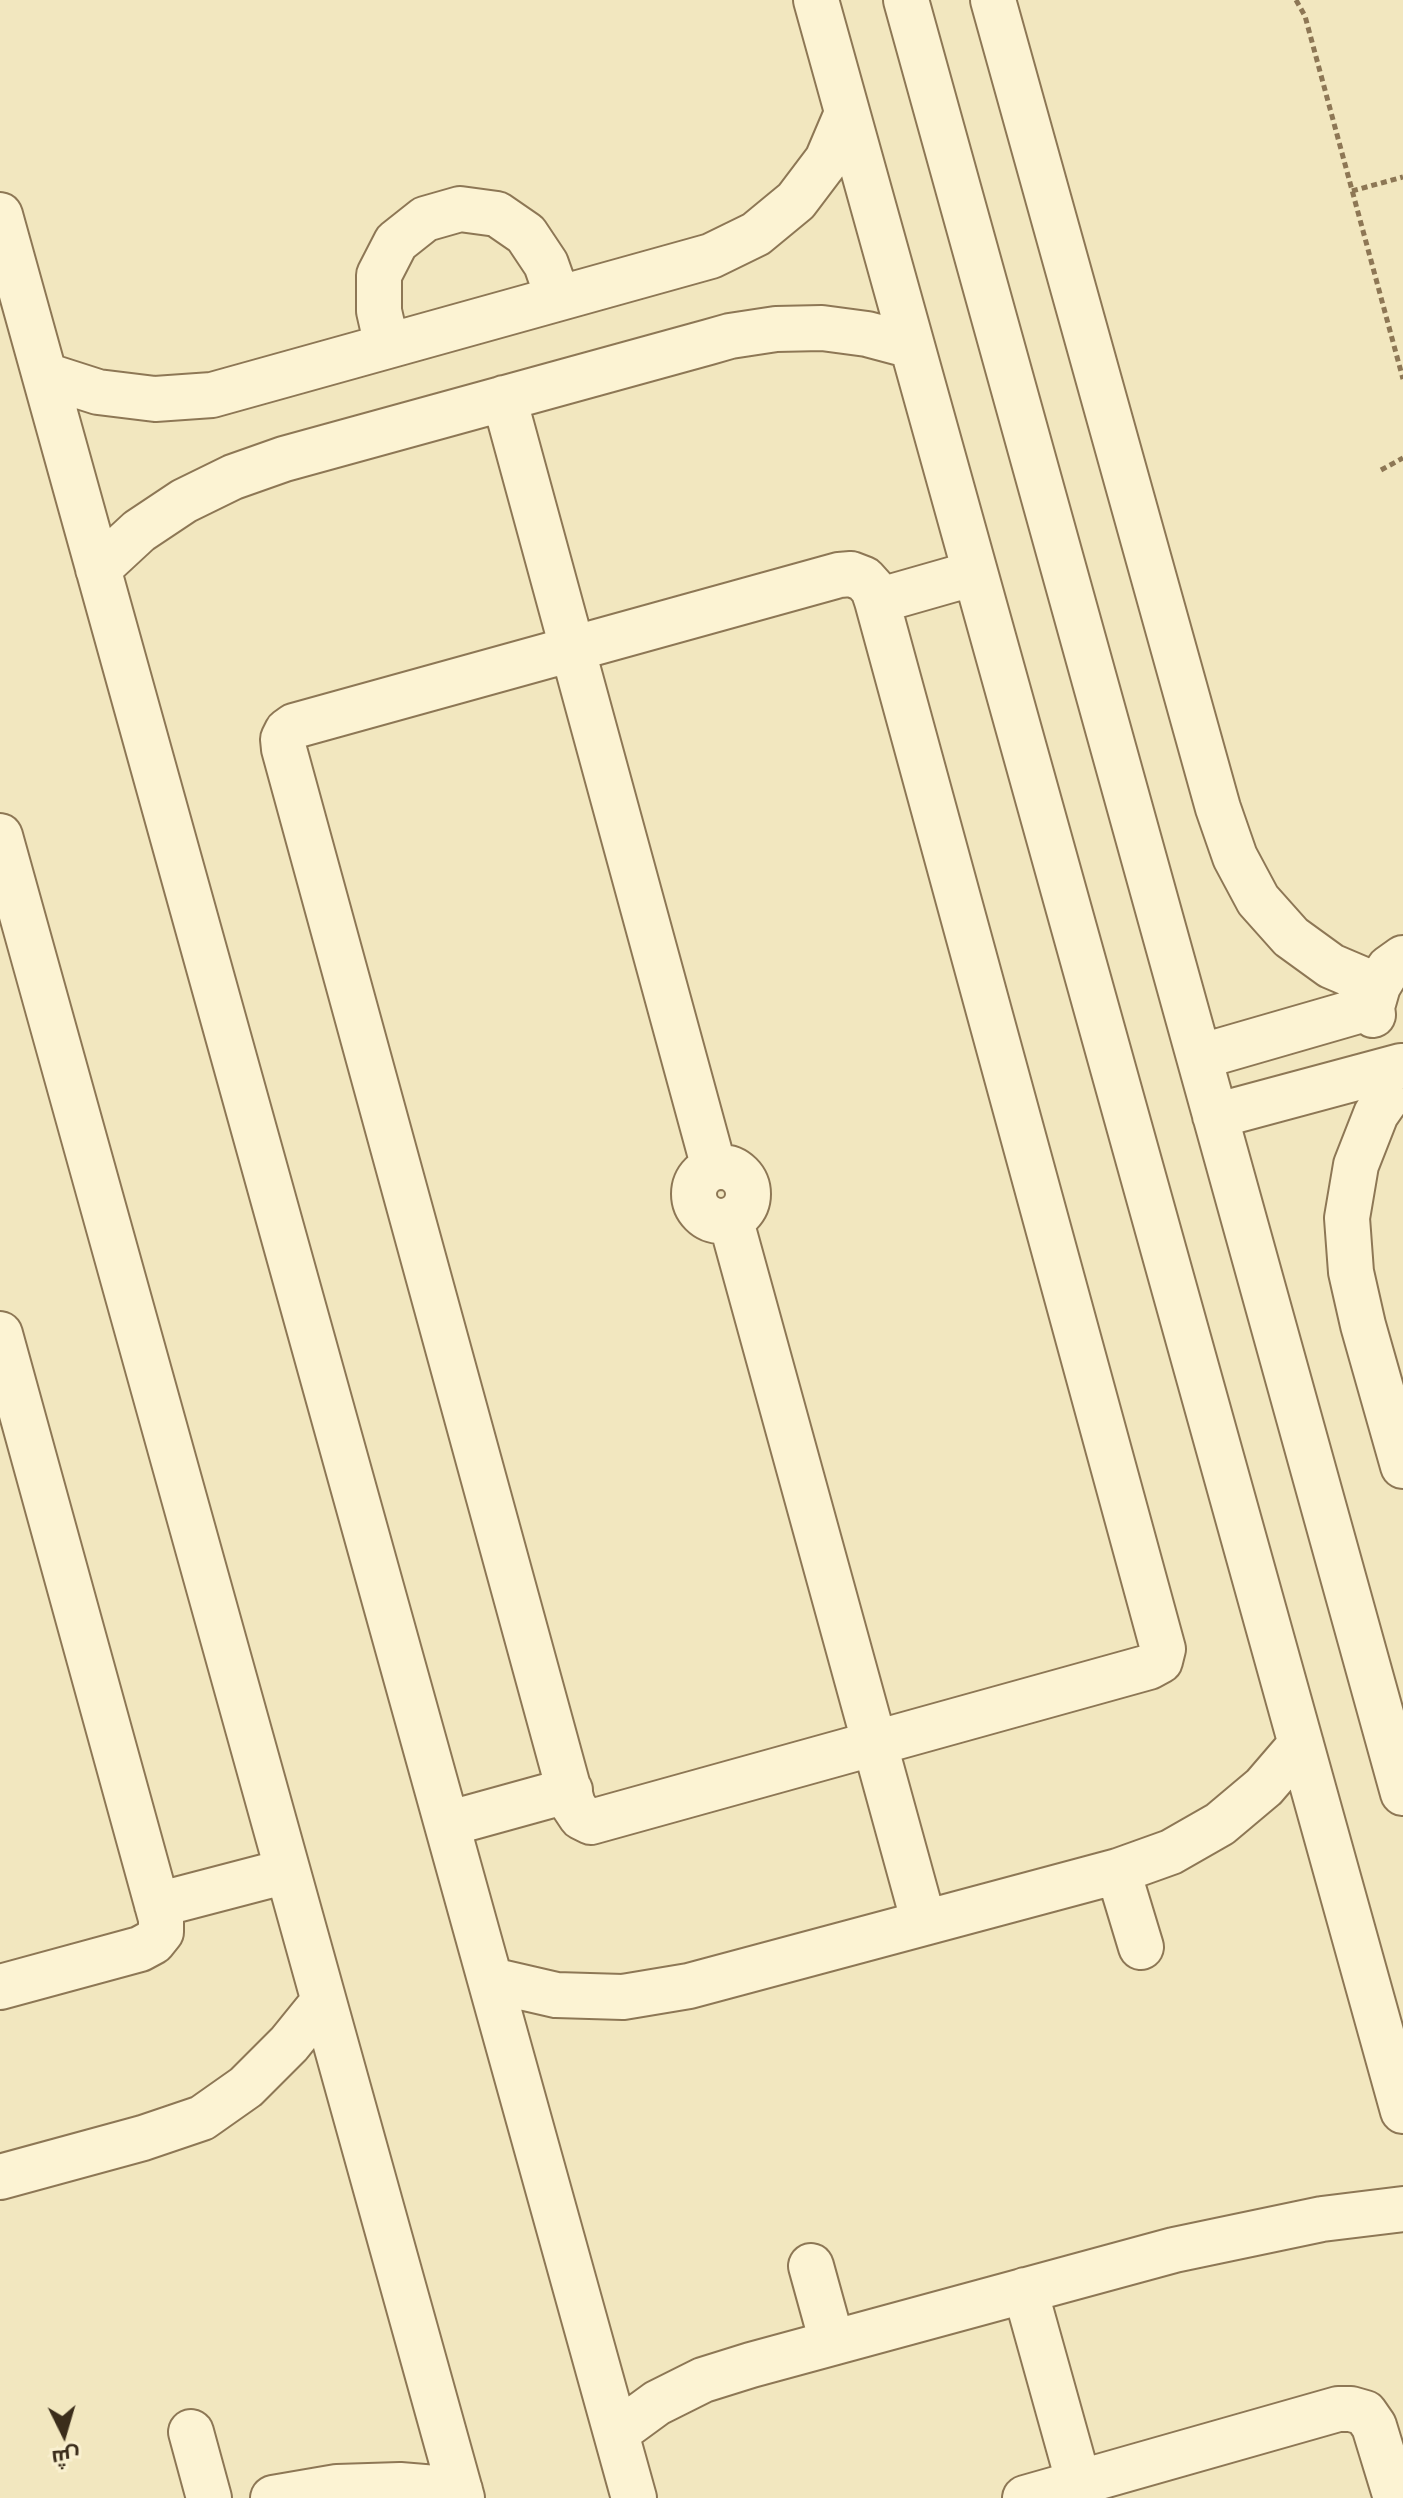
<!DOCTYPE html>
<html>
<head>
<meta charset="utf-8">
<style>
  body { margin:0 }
  #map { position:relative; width:1403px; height:2498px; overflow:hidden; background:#f2e7bf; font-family:Merriweather,Cairo,serif }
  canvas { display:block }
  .north { position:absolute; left:24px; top:2394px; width:80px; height:80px; -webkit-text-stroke:6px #f9f0d0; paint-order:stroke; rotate:175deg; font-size:22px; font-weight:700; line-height:32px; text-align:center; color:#3b2d1b }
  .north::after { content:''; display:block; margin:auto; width:28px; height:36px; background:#3b2d1b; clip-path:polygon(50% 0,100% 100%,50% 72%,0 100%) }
</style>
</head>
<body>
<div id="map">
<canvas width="1403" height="2498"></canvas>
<div class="north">ش</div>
</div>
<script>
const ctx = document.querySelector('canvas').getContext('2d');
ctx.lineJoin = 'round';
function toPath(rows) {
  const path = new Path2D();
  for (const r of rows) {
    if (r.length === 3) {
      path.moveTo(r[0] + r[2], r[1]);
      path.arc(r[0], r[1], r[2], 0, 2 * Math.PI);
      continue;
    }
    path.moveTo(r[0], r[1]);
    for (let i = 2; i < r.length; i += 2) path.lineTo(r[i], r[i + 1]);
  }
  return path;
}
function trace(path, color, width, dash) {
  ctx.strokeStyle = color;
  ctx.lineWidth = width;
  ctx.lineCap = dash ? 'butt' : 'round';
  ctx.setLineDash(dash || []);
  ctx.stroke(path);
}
const path = toPath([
  [1296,0,1305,16,1403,379],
  [1352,191,1403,177],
  [1381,470,1403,458]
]);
const minor = toPath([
  [816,0,1403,2111],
  [906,0,1403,1793],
  [993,0,1218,808,1235,857,1258,900,1291,937,1331,966,1378,986],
  [0,215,634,2498],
  [387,346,379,311,379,275,396,242,425,219,460,209,497,214,526,234,546,264,558,298],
  [45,375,98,392,155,399,212,395,711,256,756,234,796,201,827,160,847,113],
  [504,398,714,1168],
  [98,569,139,531,184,501,233,477,284,459,709,342,730,336,776,329,822,328,867,334,912,346],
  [851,574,864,579,873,589,877,601,1163,1649,1160,1661,1149,1667,591,1822,581,1817,573,1805,284,749,283,739,287,731,294,726,839,575,851,574],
  [877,601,975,573],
  [0,836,462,2498],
  [1373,1015,1372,1007,1378,986,1389,968,1403,958],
  [1199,1057,1372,1007],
  [1403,1075,1376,1114,1356,1165,1347,1218,1351,1272,1363,1325,1403,1466],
  [1215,1116,1401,1066],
  [721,1194,27],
  [731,1221,924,1923],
  [0,1334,161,1919,161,1932,153,1942,140,1949,0,1987],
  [447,1824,570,1790],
  [1118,1871,1141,1947],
  [157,1905,287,1871],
  [491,1980,556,1995,623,1997,689,1986,1118,1871,1171,1852,1220,1824,1264,1787,1301,1744],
  [0,2177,143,2138,202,2118,246,2087,289,2044,323,2002],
  [811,2266,832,2342],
  [1025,2290,1083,2498],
  [191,2432,209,2498],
  [616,2433,657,2403,703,2380,751,2365,1174,2250,1322,2219,1403,2209],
  [273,2498,337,2487,400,2485,460,2490],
  [1025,2498,1338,2409,1351,2409,1365,2413,1374,2426,1396,2498]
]);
trace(minor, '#8d7755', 48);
trace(path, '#8d7755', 5, [6, 4]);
trace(minor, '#fcf3d3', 44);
</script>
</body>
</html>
